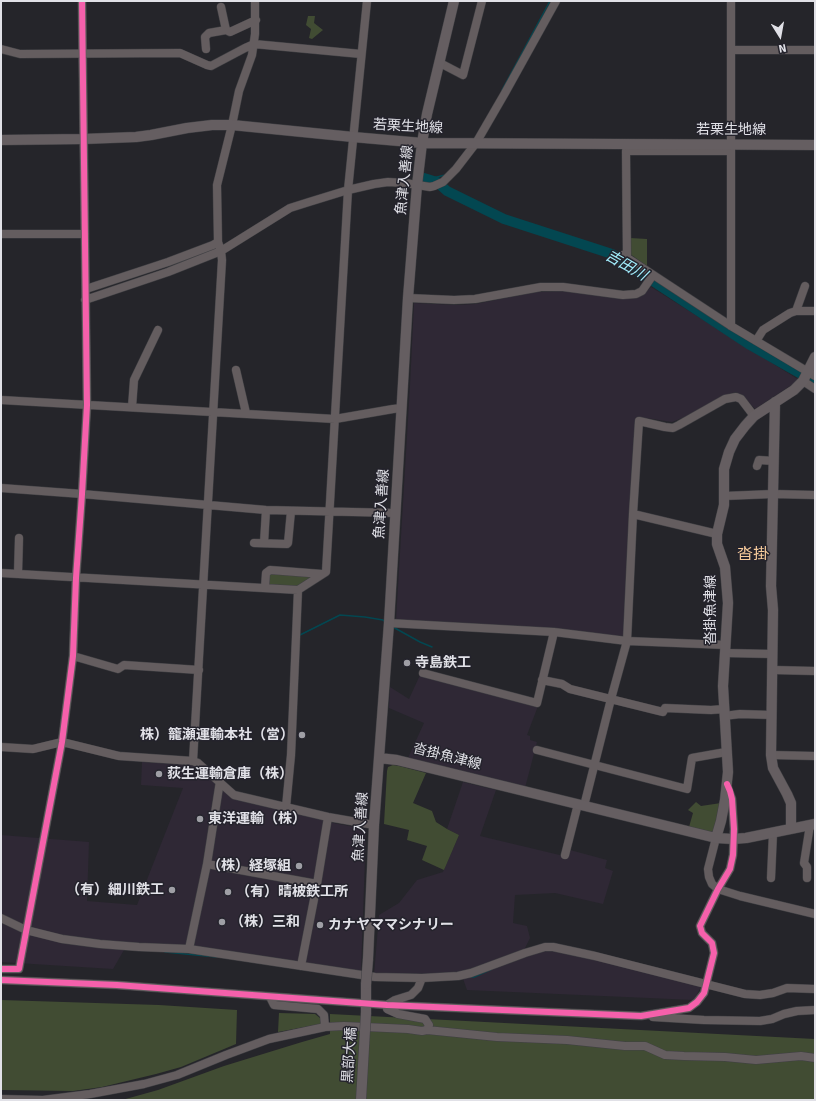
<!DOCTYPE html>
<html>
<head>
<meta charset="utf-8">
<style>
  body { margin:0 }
  #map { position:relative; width:816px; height:1101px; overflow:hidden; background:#25252a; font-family:Signika,sans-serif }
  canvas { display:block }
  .frame { position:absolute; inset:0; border:2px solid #e1e1e7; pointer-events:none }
  .north { position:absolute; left:760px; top:16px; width:40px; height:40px; -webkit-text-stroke:3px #24232c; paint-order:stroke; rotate:169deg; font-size:11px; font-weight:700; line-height:16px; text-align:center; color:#e1e1e7 }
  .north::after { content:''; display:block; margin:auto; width:14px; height:18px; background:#e1e1e7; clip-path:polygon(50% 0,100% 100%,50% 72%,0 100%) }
</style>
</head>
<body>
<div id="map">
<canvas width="816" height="1101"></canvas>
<div class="frame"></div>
<div class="north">N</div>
</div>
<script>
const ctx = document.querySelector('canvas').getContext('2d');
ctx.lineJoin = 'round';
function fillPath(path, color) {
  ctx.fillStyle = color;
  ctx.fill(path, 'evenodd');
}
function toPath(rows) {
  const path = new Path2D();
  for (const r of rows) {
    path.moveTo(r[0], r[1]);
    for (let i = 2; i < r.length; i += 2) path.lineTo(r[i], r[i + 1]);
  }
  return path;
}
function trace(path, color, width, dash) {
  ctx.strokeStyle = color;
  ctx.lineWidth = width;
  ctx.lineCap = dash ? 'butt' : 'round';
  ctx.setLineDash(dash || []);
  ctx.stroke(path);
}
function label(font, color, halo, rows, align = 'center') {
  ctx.font = font + ' Signika,"Noto Sans JP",sans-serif';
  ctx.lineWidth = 3;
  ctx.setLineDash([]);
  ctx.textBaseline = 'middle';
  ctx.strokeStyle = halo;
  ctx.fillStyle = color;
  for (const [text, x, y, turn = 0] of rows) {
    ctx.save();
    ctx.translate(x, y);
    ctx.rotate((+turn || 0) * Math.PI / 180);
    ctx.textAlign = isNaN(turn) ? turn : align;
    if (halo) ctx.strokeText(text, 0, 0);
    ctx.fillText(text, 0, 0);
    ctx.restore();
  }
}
const industrial = toPath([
  [651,287,799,380,755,409,744,397,736,392,723,396,690,415,672,422,646,418,636,419,624,636,396,620,410,386,414,303,457,305,475,304,535,292,563,291,632,298,642,296],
  [420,675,538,706,527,735,530,736,530,740,537,742,525,788,408,758,424,723,389,708,390,687,409,699],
  [142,762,195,764,236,799,307,815,333,823,366,829,361,972,128,943,113,969,1,962,1,835,89,842,87,901,137,905,183,788,141,785],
  [463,782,496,790,480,836,568,857,570,850,607,860,605,868,613,871,603,904,555,893,515,895,513,923,527,926,530,938,525,948,553,945,655,969,705,979,694,1000,467,990,461,973,374,975,379,915,399,903,417,880,443,872,459,835,447,829]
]);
const green = toPath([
  [308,16,315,16,314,23,323,30,312,39,309,38,311,29,306,25],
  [630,238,647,239,647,266,630,254],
  [273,573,314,575,299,588,268,585,269,575],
  [393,765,399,766,426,773,413,803,432,811,436,822,447,829,459,835,444,870,422,860,427,846,407,840,409,830,384,824,387,771,388,767],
  [696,802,701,806,721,803,715,832,712,833,689,827,693,813,688,810],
  [1,1000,159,1005,237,1010,236,1044,181,1067,156,1074,102,1087,73,1091,1,1090],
  [279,1013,315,1014,320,1018,321,1024,278,1032],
  [330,1014,815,1039,815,1100,122,1100,158,1090,224,1066,302,1042,330,1034]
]);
const stream = toPath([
  [502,90,550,1],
  [429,179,445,175],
  [393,627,420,642,432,647],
  [300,635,340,615,365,617,383,620,385,622],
  [165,952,217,957],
  [469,977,474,977,492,969]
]);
const river = toPath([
  [424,178,437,182,447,191,504,219,612,254,750,345,815,382]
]);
const minor = toPath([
  [221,7,226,30,230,32,256,20],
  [1,49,20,54,180,53,207,65,211,66,245,48,254,44,361,54],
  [206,49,205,37,209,33,226,30],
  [731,50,815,50],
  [440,63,463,75,482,1],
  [1,234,85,234],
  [623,255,731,326,815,376],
  [627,258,626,151,731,151],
  [86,289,168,262,213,245,218,242],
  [408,298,454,300,475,299,541,287,563,287,623,295,636,294,642,291,653,275],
  [85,300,168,272,221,251,290,208,309,202,348,190,374,184,388,182,405,183,430,187,434,186,443,182,456,169,476,143,505,93,556,1],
  [796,311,805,286],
  [731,326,731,1],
  [756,341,763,330,790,313,796,311,815,311],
  [236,370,246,413],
  [803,381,815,389],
  [1,400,335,419,393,409,402,408],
  [132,407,134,380,158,330],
  [757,466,759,460,774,461],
  [1,488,82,494,266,510,396,513],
  [724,496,773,494,815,495],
  [633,514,717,534],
  [254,543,287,544,288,543,291,511],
  [264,543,266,510],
  [1,573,298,590,326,572,348,190,367,1],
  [18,574,19,538],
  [265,588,266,573,270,570,322,574],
  [389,623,554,632,627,641,726,645],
  [725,653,773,654],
  [73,656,118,669,124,665,199,670],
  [773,670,815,671],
  [423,673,537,703,554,632],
  [542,680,562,684,570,689,663,712,665,708,711,710,724,709],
  [724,716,740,714,772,715],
  [1,747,33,749,62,742,119,756,193,761,198,763,234,795,328,817,374,825],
  [537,750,687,789,692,758,726,752],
  [771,755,815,756],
  [193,761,222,260,221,251,218,242,217,185,232,125,239,91,252,55,255,34,255,1],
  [584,806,611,699,627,641,633,514,639,421,665,427,673,428,679,425,725,399,736,397,741,399,754,416],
  [286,807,291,755,298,590],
  [716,838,708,869,709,877,712,884,718,889,740,896,815,914],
  [565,855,578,804],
  [207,864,317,884],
  [771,878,773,833],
  [807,878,807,867,804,863,810,825],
  [1,918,26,930,62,939,100,944,139,947,189,949,375,977,422,978,418,988,411,995,395,1000,387,1005],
  [189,949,207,864,220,781],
  [301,966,317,884,328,817],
  [1,969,19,969,62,742,73,656,76,578,82,494,87,405,82,1],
  [422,978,458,976,471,973,525,953,545,947,553,947,595,956,745,994,760,995,773,993,787,988,815,989],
  [1,980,117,985,387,1005,641,1016,689,1008,697,1002,704,993,714,953,712,943,702,933,700,926,718,889,730,869,733,855,734,829,732,799,727,785],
  [270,997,274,1005,318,1009,324,1015,325,1027],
  [653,1017,704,1020,760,1021,772,1019,784,1014,797,1011,815,1010],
  [427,1030,497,1037,567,1040,625,1046,645,1046,665,1055,684,1056,725,1057,756,1060,801,1056,815,1058],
  [1,1099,43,1100,90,1094,144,1084,177,1075,226,1055,269,1039,325,1027,344,1026,408,1029,422,1031,427,1030,429,1025,425,1019,398,1014,387,1009,387,1005]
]);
const major = toPath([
  [1,140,83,139,136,137,151,135,187,128,212,125,232,125,353,137,422,143,815,145],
  [775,402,771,586,773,610,771,755,773,768,787,794,791,803,791,829],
  [379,758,397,760,716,838,733,839,746,838,815,824],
  [716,838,721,821,725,800,728,772,723,686,728,603,725,567,717,544,717,534,724,505,724,469,729,452,735,439,745,426,754,416,794,390,803,381,815,357],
  [368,959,374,825,389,623,408,298,417,185,422,143,427,114,454,1],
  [366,984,366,1013]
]);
const majorBridge = toPath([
  [366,984,368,959],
  [361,1100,366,1013]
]);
const cycleway = toPath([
  [1,969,19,969,62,742,73,656,76,578,82,494,87,405,82,1],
  [1,980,117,985,387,1005,641,1016,689,1008,697,1002,704,993,714,953,712,943,702,933,700,926,718,889,730,869,733,855,734,829,732,799,730,791,727,784]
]);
const markers = [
  [407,663,4,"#9f9fa5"],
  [302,735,4,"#9f9fa5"],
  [159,774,4,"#9f9fa5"],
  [200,819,4,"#9f9fa5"],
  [299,866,4,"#9f9fa5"],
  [172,890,4,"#9f9fa5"],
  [228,892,4,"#9f9fa5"],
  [222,922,4,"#9f9fa5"],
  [320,925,4,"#9f9fa5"]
];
const streetNames = [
  ["若栗生地線",408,127,3],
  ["若栗生地線",731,130],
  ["魚津入善線",405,180,-84],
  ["魚津入善線",382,504,-86],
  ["沓掛魚津線",711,610,-90],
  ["沓掛魚津線",447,757,14],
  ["魚津入善線",361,827,-86],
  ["黒部大橋",350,1055,-86]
];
const poiNames = [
  ["寺島鉄工",415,663],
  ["株）籠瀬運輸本社（営）",294,735,"right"],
  ["荻生運輸倉庫（株）",167,774],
  ["東洋運輸（株）",208,819],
  ["（株）経塚組",291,866,"right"],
  ["（有）細川鉄工",164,890,"right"],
  ["（有）晴柀鉄工所",236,892],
  ["（株）三和",230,922],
  ["カナヤママシナリー",328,925]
];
const waterNames = [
  ["吉田川",626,266,30]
];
const quarterNames = [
  ["沓掛",753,555]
];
fillPath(industrial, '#2f2835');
fillPath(green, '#414c33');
trace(stream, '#034751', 1.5);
trace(river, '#034751', 10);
trace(minor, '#404044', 9);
trace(major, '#404044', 11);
trace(minor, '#645d5f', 8);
trace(major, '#655e61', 10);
trace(majorBridge, '#404044', 11, []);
trace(majorBridge, '#655e61', 10);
trace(cycleway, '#f560ab', 6);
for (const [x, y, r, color] of markers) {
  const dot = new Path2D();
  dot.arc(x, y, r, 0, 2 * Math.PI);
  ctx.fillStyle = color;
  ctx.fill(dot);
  trace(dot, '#24232c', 1.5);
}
label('14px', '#e1e1e7', '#24232c', streetNames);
label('bold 14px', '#e1e1e7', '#24232c', poiNames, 'left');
label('italic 15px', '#a1ecfa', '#24232c', waterNames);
label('16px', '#f8cd9c', '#24232c', quarterNames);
</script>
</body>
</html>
